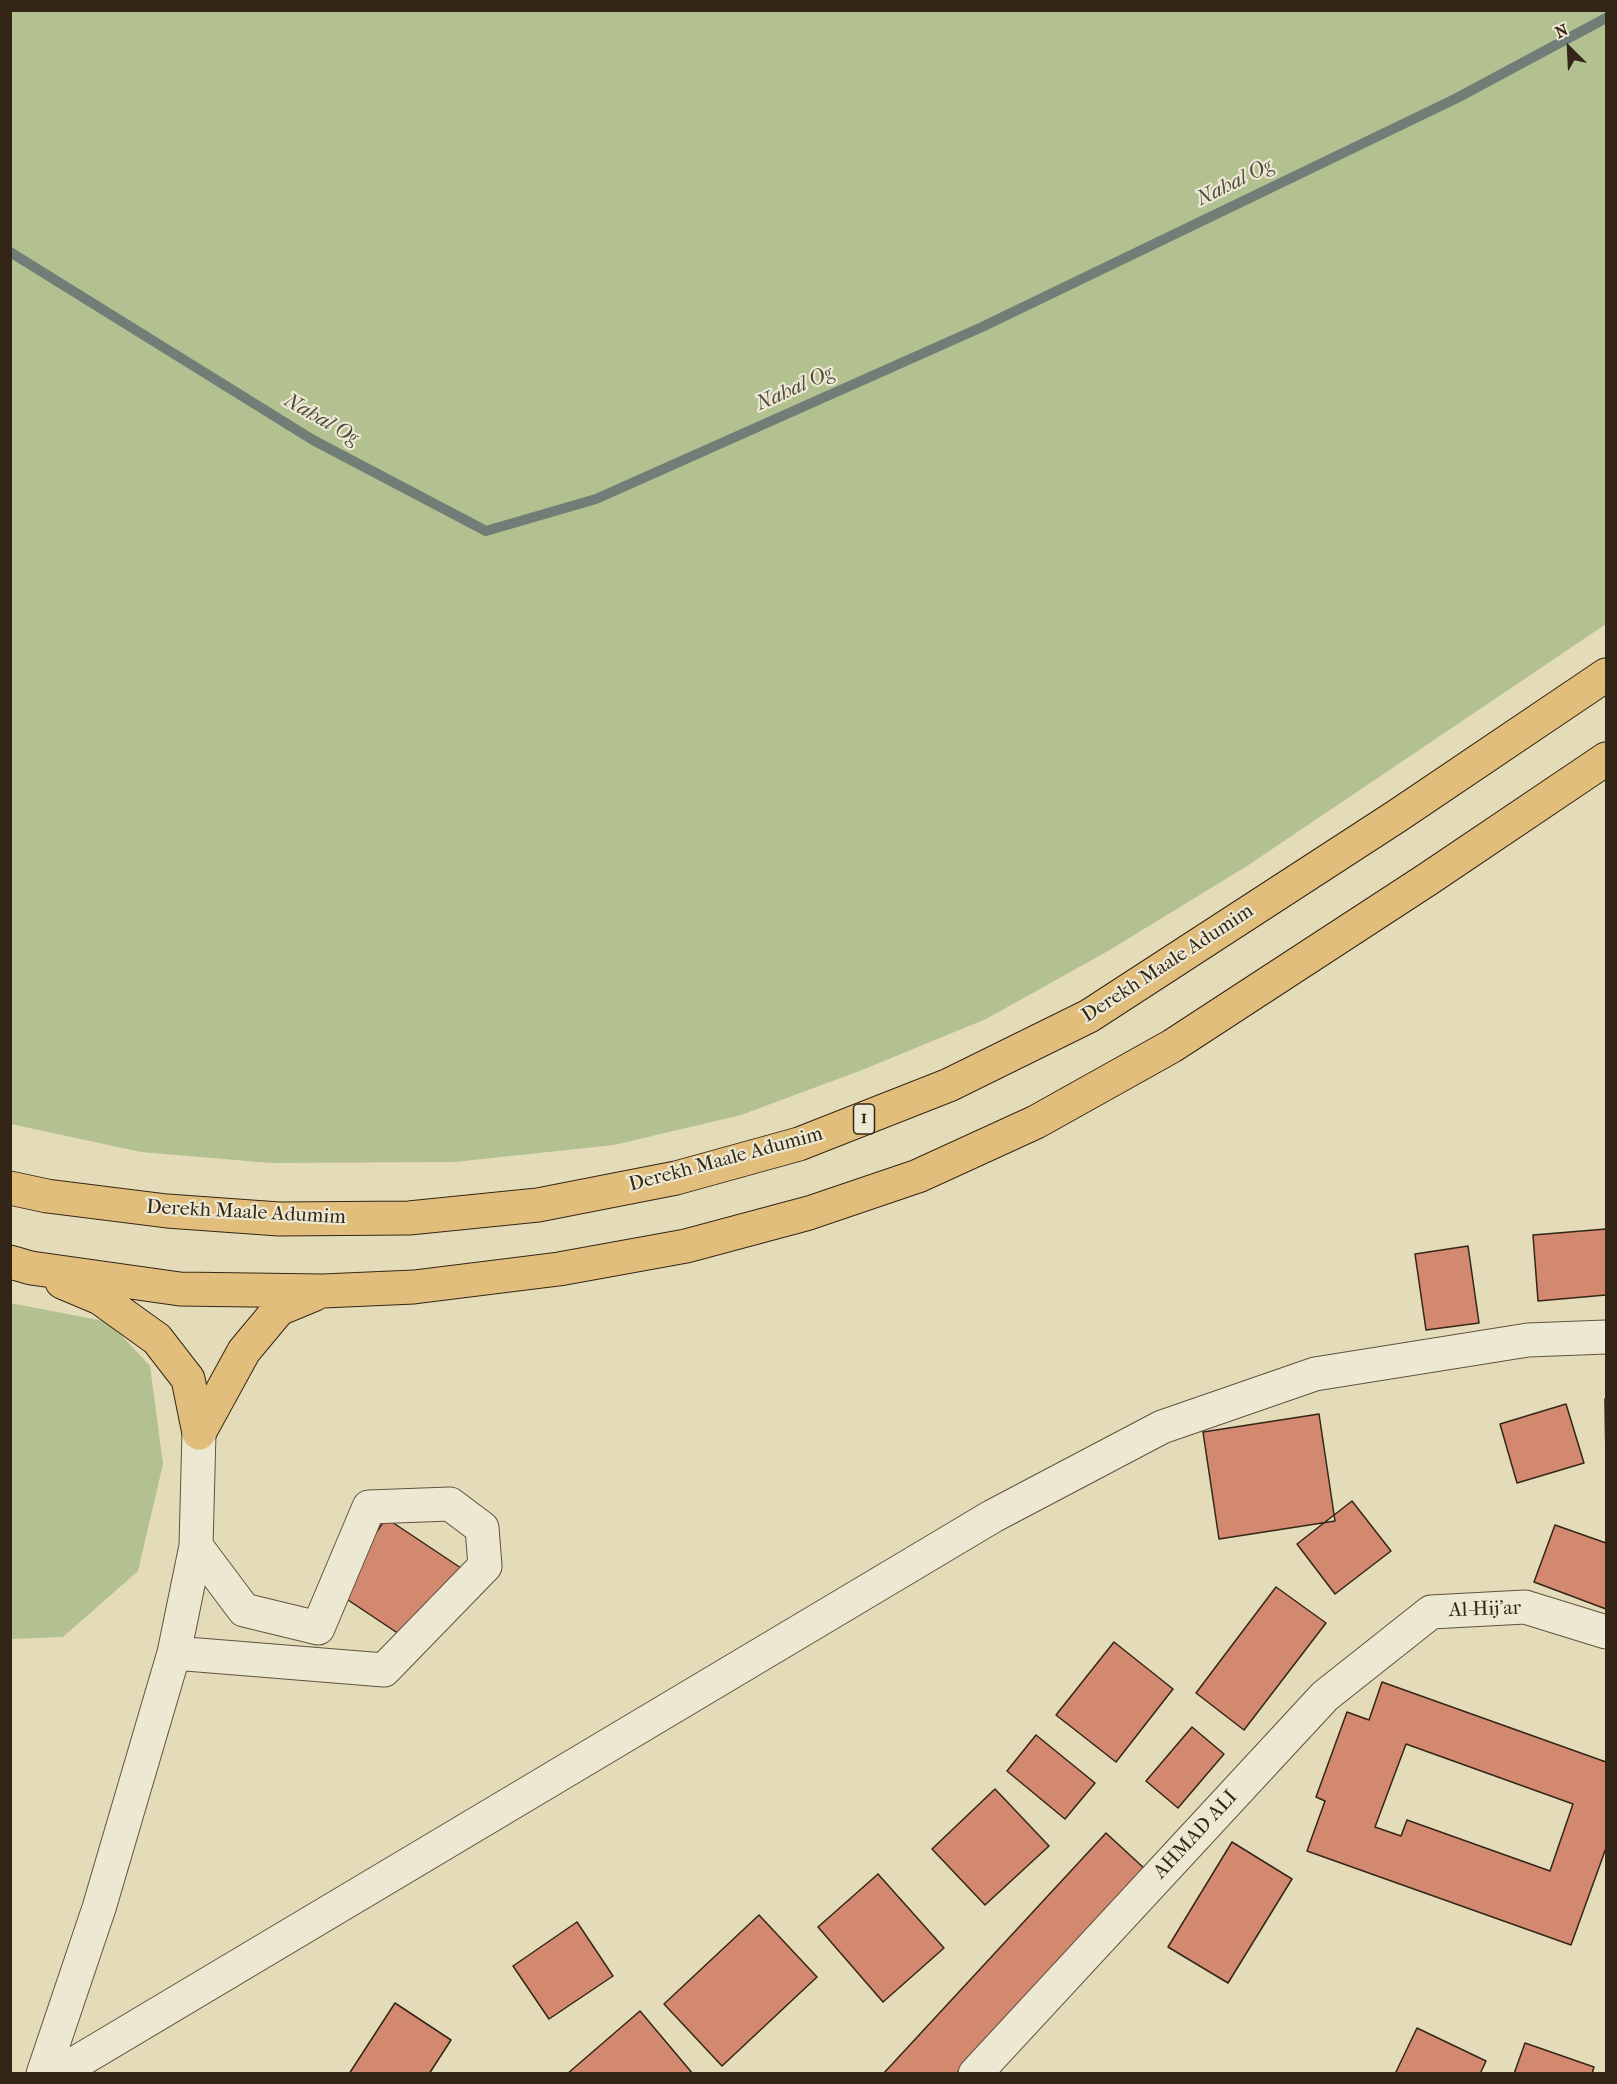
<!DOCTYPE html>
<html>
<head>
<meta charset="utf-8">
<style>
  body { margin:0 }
  #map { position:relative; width:1617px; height:2084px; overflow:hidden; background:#e4dbb9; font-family:"IM FELL French Canon",serif }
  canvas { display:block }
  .frame { position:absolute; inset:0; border:12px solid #342616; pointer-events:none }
  .north { position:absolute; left:1539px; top:18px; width:60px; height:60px; -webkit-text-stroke:4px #ede8d2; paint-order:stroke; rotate:336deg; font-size:16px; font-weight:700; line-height:24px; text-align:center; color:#342616 }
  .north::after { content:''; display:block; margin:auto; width:21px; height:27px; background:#342616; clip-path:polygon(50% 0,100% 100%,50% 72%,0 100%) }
</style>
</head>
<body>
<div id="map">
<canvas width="1617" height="2084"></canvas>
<div class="frame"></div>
<div class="north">N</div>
</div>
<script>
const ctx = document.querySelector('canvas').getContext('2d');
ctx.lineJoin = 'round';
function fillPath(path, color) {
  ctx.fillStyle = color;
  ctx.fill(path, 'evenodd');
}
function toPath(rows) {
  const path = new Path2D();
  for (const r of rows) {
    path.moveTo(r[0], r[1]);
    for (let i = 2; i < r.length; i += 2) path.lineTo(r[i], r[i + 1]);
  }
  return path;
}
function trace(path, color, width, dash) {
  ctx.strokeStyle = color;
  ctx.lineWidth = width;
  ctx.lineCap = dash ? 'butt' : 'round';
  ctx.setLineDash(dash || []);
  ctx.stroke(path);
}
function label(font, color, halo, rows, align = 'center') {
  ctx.font = font + ' "IM FELL French Canon",serif';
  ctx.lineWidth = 4.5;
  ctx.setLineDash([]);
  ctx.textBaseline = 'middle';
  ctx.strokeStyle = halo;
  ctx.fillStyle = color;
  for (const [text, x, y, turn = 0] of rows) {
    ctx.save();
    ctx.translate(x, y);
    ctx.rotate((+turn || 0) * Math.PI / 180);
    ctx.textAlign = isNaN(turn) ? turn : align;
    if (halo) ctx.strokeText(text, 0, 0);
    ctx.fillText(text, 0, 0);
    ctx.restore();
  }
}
const green = toPath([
  [11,10,1606,11,1606,624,1247,866,1108,951,986,1019,862,1070,741,1115,614,1145,454,1162,271,1163,141,1152,11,1124],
  [10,1303,109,1322,150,1366,163,1464,138,1571,63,1637,11,1639]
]);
const stream = toPath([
  [10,252,313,440,486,531,596,499,982,327,1457,98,1606,18]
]);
const building = toPath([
  [1606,1229,1606,1295,1538,1301,1533,1235,1606,1229],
  [1468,1246,1479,1323,1426,1330,1415,1254,1468,1246],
  [1605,1399,1606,1399,1606,1462,1605,1399],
  [1566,1404,1584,1463,1517,1483,1500,1424,1566,1404],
  [1319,1414,1335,1521,1219,1539,1203,1432,1319,1414],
  [1352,1501,1391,1551,1335,1594,1297,1544,1352,1501],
  [386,1518,461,1568,411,1642,336,1592,386,1518],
  [1555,1525,1606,1543,1606,1609,1534,1582,1555,1525],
  [1276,1587,1326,1623,1244,1730,1196,1693,1276,1587],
  [1114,1642,1173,1689,1116,1762,1056,1715,1114,1642],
  [1382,1682,1606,1762,1606,1848,1571,1945,1307,1851,1325,1801,1316,1797,1347,1712,1369,1720,1382,1682],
  [1406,1744,1573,1804,1550,1871,1407,1820,1401,1836,1375,1827,1406,1744],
  [1192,1727,1224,1754,1178,1808,1146,1781,1192,1727],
  [1036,1735,1095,1783,1065,1819,1007,1771,1036,1735],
  [995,1789,1049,1846,985,1905,932,1849,995,1789],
  [1106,1833,1145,1869,956,2074,883,2074,1106,1833],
  [1232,1842,1292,1879,1228,1983,1168,1947,1232,1842],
  [878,1874,944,1948,883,2002,818,1927,878,1874],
  [759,1915,817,1977,722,2066,664,2004,759,1915],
  [577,1922,613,1976,549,2019,513,1966,577,1922],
  [395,2003,451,2040,429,2074,349,2074,395,2003],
  [640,2011,693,2074,567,2074,640,2011],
  [1417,2028,1486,2061,1480,2074,1395,2074,1417,2028],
  [1525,2043,1594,2067,1592,2074,1514,2074,1525,2043]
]);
const minor = toPath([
  [174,1653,384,1670,485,1566,482,1528,450,1504,369,1507,318,1628,244,1610,196,1546],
  [43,2074,99,1908,174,1653,196,1546,199,1433],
  [57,2074,993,1516,1162,1427,1315,1374,1528,1340,1606,1337],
  [975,2074,1325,1696,1431,1612,1525,1607,1606,1632]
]);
const highway = toPath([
  [10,1188,47,1196,167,1211,279,1219,409,1218,538,1205,676,1178,799,1144,949,1085,1089,1016,1397,816,1606,675],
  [10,1262,31,1268,180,1289,323,1291,414,1287,559,1269,686,1246,809,1213,918,1176,1036,1122,1172,1046,1428,879,1606,759],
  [62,1282,100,1298,157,1339,188,1379,199,1433],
  [199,1433,244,1351,279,1309,315,1294]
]);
const shields = [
  [864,1119,21]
];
const shieldNames = [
  ["1",864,1119]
];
const streetNames = [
  ["Derekh Maale Adumim",1168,964,-33],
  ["Derekh Maale Adumim",726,1160,-15],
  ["Derekh Maale Adumim",246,1213,3],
  ["Al-Hij'ar",1485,1610,-2],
  ["AHMAD ALI",1196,1835,-47]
];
const waterNames = [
  ["Nahal Og",1235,183,-26],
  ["Nahal Og",795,389,-24],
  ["Nahal Og",321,420,30]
];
fillPath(green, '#b3c090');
trace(stream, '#707e77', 10);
fillPath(building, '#d38870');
trace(building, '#342616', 1.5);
trace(minor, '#60533f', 35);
trace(highway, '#342616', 35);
trace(minor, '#ede8d2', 33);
trace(highway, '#e2be7c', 33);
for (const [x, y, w] of shields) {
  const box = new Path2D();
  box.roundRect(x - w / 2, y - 15, w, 30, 4.5);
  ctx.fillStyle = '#ede8d2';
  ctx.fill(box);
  trace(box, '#342616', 1.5);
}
label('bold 18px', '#342616', null, shieldNames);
label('20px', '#342616', '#ede8d2', streetNames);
label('italic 21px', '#4d4b3e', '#ede8d2', waterNames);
</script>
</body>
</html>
